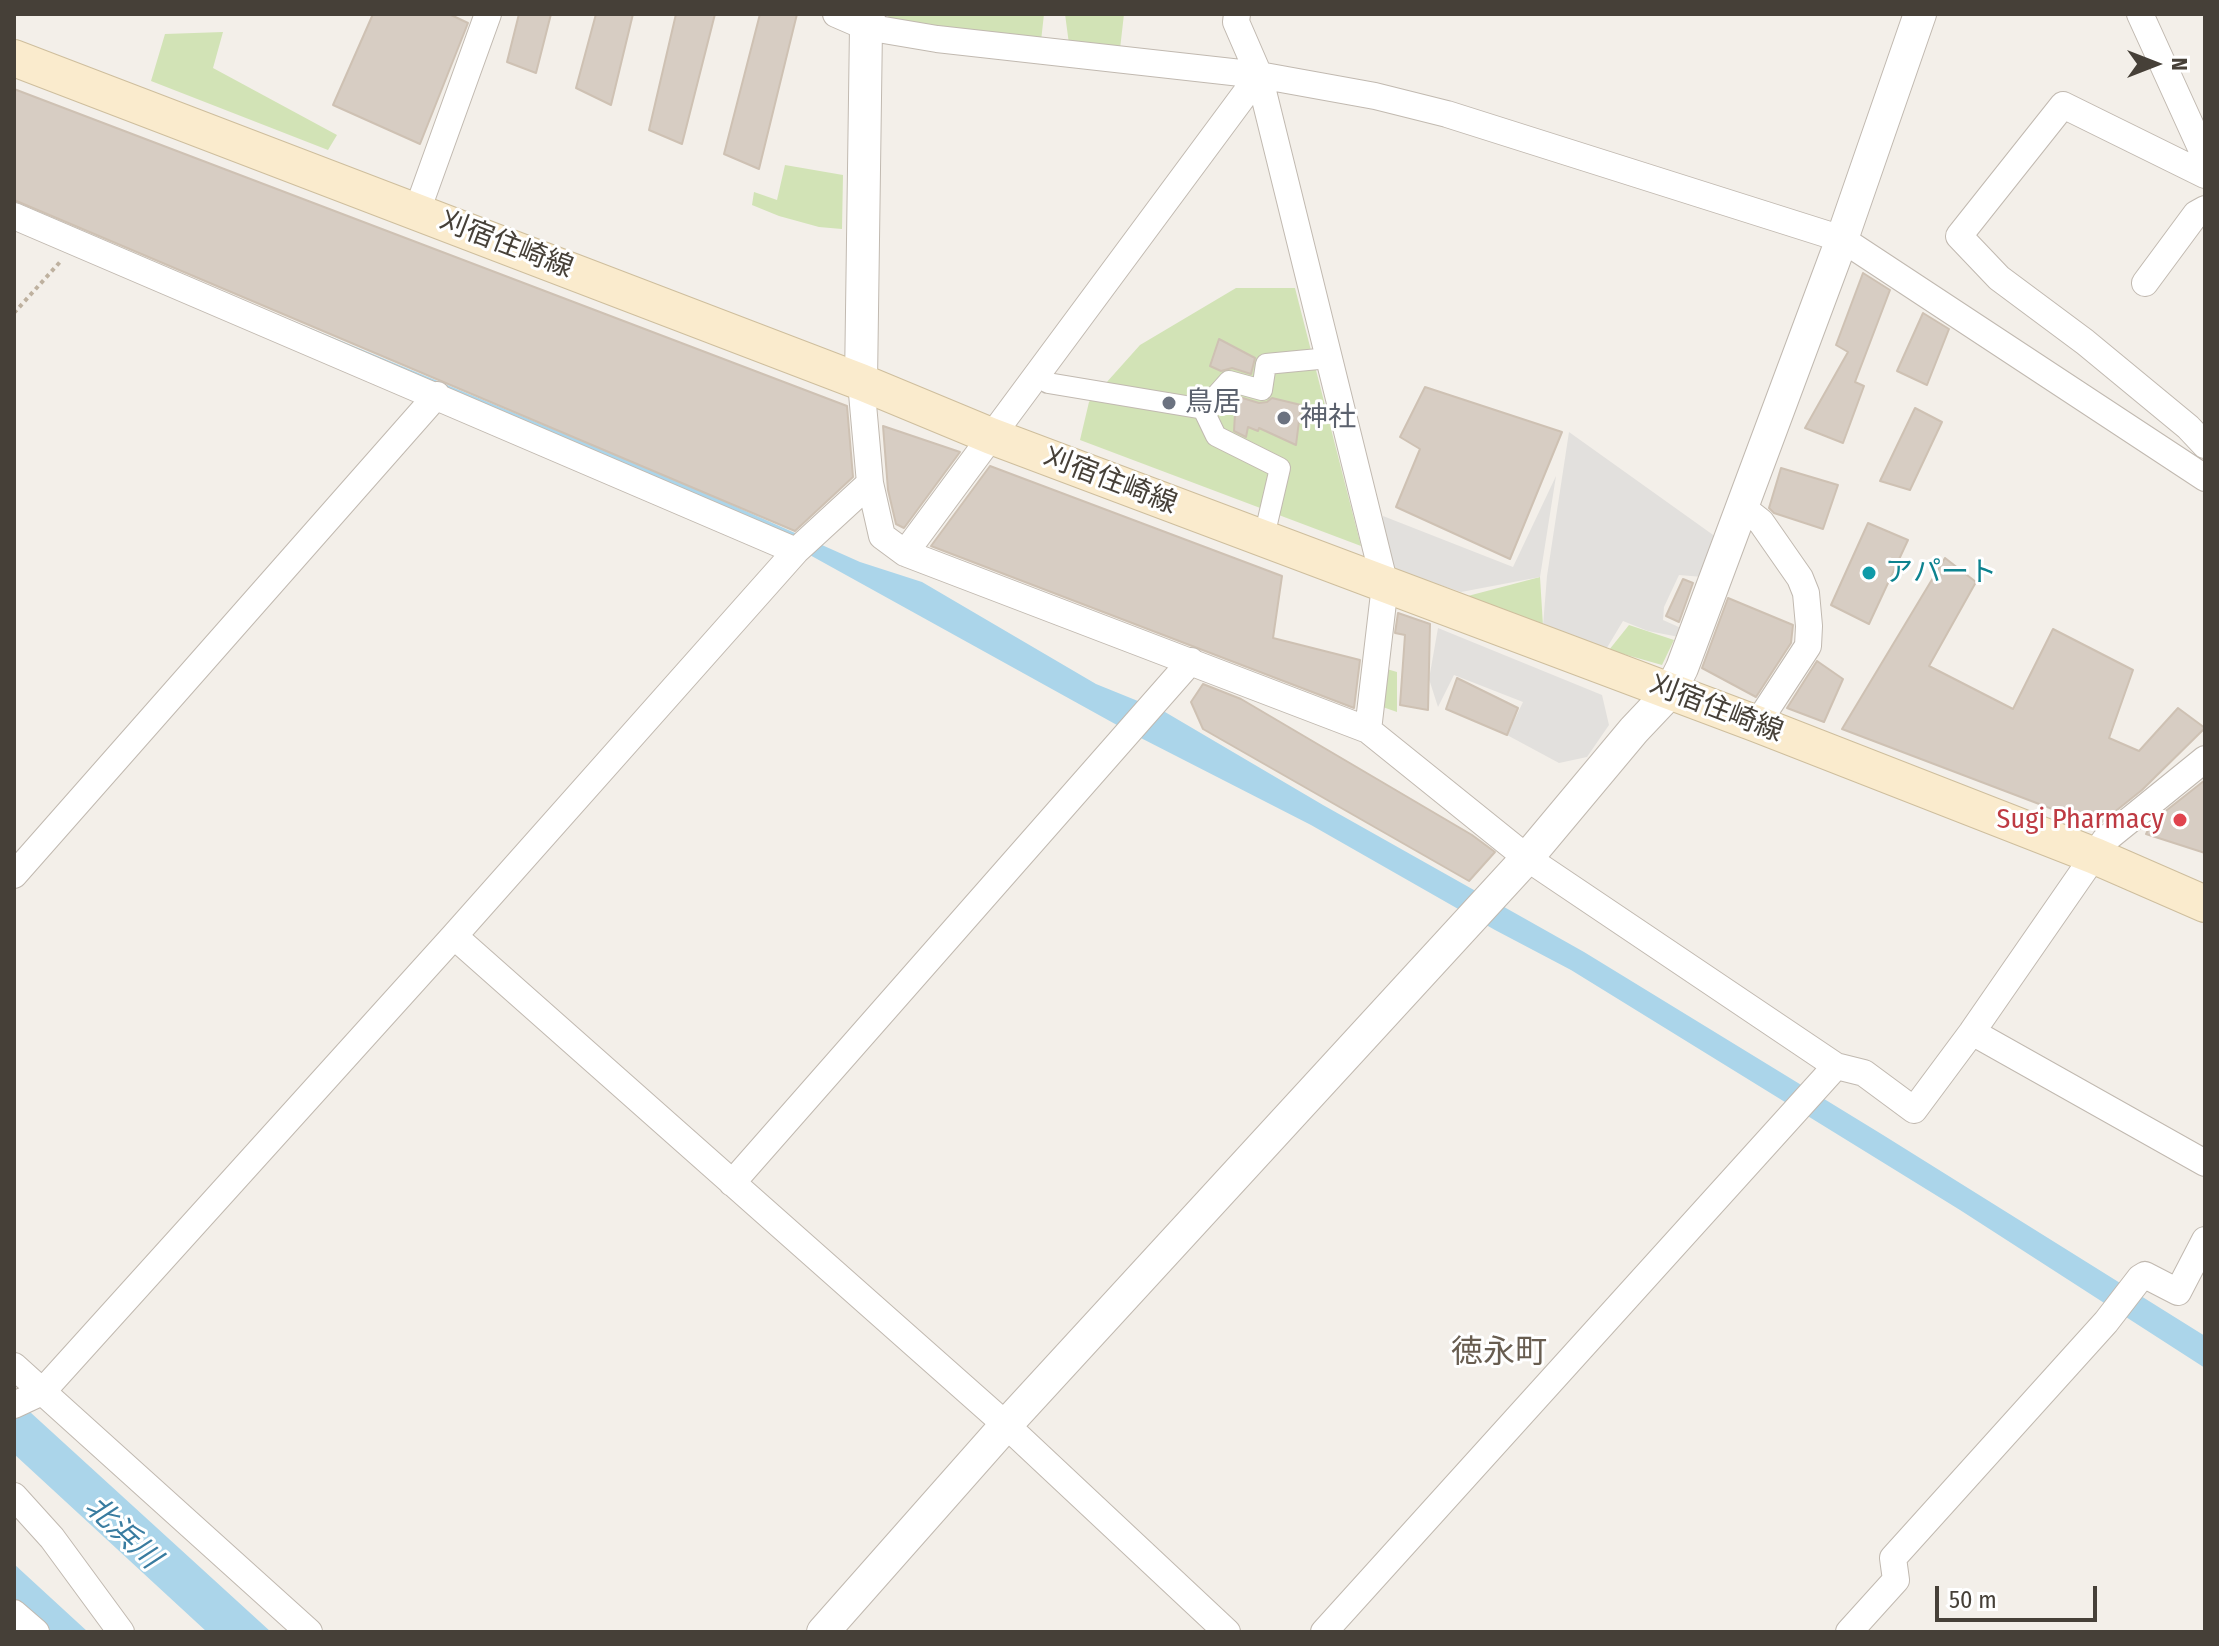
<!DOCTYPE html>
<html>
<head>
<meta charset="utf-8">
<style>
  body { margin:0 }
  #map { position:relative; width:2219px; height:1646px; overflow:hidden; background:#f3efe9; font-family:"Fira Sans Condensed",sans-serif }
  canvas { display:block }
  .frame { position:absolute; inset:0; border:16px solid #464038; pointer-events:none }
  .north { position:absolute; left:2115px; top:24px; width:80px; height:80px; -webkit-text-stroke:6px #fff; paint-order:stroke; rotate:90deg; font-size:22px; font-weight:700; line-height:32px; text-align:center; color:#464038 }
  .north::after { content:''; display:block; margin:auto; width:28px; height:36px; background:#464038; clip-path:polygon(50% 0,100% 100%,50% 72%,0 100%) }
  .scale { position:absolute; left:1935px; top:1586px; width:162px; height:36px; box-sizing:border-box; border:4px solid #464038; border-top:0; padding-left:10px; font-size:24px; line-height:28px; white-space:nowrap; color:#464038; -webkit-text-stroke:6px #fff; paint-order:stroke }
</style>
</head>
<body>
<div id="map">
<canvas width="2219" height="1646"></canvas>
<div class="frame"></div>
<div class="north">N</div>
<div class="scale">50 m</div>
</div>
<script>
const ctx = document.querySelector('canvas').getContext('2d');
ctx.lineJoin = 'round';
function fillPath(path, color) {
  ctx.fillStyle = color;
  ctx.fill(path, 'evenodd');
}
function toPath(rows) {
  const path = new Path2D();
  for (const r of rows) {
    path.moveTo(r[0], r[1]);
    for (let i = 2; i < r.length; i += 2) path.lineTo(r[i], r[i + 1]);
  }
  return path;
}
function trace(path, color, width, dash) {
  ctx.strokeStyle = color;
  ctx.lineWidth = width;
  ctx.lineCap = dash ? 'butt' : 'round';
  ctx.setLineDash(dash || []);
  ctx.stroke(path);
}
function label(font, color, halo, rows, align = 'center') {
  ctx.font = font + ' "Fira Sans Condensed","Noto Sans JP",sans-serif';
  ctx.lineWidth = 6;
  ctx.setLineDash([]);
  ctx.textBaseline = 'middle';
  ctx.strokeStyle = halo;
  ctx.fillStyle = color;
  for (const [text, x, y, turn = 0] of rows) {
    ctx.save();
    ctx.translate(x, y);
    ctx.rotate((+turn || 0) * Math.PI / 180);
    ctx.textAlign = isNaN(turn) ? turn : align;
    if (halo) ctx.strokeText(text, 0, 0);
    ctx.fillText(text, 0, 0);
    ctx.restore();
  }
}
const green = toPath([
  [886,14,1044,14,1041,41,896,25],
  [1065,14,1124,14,1120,49,1069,44],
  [223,32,213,68,337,135,328,150,151,81,165,34],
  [785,165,843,175,842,229,819,227,779,216,752,205,754,192,777,200],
  [1236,288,1295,288,1361,546,1080,440,1089,402,1140,345],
  [1540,577,1543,626,1464,597],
  [1629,625,1674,640,1662,665,1609,650],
  [1380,667,1397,672,1397,712,1377,705]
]);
const parking = toPath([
  [1569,432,1716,537,1703,577,1679,575,1664,607,1663,620,1681,628,1679,637,1648,631,1623,621,1605,651,1543,626,1547,576],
  [1556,476,1540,577,1461,592,1385,567,1383,516,1513,567],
  [1438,628,1602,695,1609,725,1587,757,1559,763,1507,735,1523,702,1454,675,1438,707,1429,679]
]);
const water = toPath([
  [137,256,683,483,860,562,922,582,1096,684,1165,712,1323,805,1584,952,1883,1135,2205,1336,2205,1368,1960,1210,1571,970,1495,930,1311,825,1135,735,808,554],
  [30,1412,271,1632,207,1632,14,1454,14,1418],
  [14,1564,88,1632,48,1632,14,1601]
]);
const building = toPath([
  [373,14,449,14,468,23,420,144,333,105,373,14],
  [519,14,551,14,536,73,507,62,519,14],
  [596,14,633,14,611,105,576,88,596,14],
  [676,14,715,14,682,144,649,130,676,14],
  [760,14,797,14,759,169,724,154,760,14],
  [14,89,847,406,853,477,795,531,14,200,14,89],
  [1863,273,1890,290,1855,382,1864,386,1843,443,1805,428,1848,352,1836,345,1863,273],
  [1923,313,1949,329,1927,385,1897,371,1923,313],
  [1219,339,1255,358,1251,374,1232,368,1221,371,1210,366,1219,339],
  [1425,387,1562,432,1510,559,1396,507,1420,449,1400,437,1425,387],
  [1236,396,1259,403,1267,402,1272,398,1301,405,1296,445,1259,428,1258,431,1248,427,1246,437,1234,431,1236,396],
  [1915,408,1942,422,1910,490,1880,481,1915,408],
  [883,426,960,452,904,528,896,524,888,490,883,426],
  [990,466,1282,576,1273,638,1360,660,1354,708,931,546,990,466],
  [1781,468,1838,485,1823,529,1774,513,1769,508,1781,468],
  [1868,523,1908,540,1869,624,1831,605,1868,523],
  [1945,558,1976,582,1929,666,2013,709,2053,629,2133,670,2109,738,2139,751,2178,708,2205,728,2142,790,2097,826,1842,729,1945,558],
  [1683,579,1693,583,1679,622,1666,616,1683,579],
  [1728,598,1793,625,1791,643,1756,697,1702,668,1728,598],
  [1398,613,1430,624,1428,710,1400,705,1405,635,1395,633,1398,613],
  [1817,661,1843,679,1824,722,1787,708,1817,661],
  [1457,678,1518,708,1507,735,1446,709,1457,678],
  [1203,684,1241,699,1472,835,1495,852,1469,881,1203,729,1191,702,1203,684],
  [2205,780,2205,853,2146,834,2153,821,2205,780]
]);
const path = toPath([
  [14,313,60,262]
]);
const pedestrian = toPath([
  [1048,383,1204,409,1229,381,1262,390,1266,364,1329,358],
  [1203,409,1216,436,1280,468,1266,528]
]);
const minor = toPath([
  [836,14,866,27,937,39,1259,75,1375,96,1447,114,1842,239,2205,478],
  [1237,14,1236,22,1259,75,1385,585,1368,730],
  [2140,14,2205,157],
  [2205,175,2063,105,1959,236,1999,278,2085,342,2188,427,2205,445],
  [417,211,488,14],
  [14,216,796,551],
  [2145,283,2196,214,2205,209],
  [861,382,870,483,882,536,905,553,1368,730,1527,858,1836,1066,1864,1073,1914,1110,1972,1032,2105,840,2205,759],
  [1742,507,1761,522,1800,578,1806,593,1809,626,1808,646,1757,724],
  [905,553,1259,75],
  [14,875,437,395],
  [454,936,1006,1425,1227,1632],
  [1972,1032,2205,1163],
  [732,1183,1191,661],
  [14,1366,309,1632],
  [14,1405,42,1392,454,936,796,551,870,483],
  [14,1496,52,1538,121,1632],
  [14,1613,36,1632],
  [1324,1632,1836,1066],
  [1849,1632,1896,1580,1893,1558,2106,1322,2140,1278,2145,1275,2178,1292,2205,1240]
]);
const tertiary = toPath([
  [861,382,866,27,869,14],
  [823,1632,1006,1425,1527,858,1634,730,1670,692,1682,668,1842,239,1920,14]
]);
const secondary = toPath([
  [14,58,861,382,991,436,1757,724,2095,856,2205,904]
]);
const markers = [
  [1169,403,8,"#6b7280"],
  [1284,418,8,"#6b7280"],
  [1869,573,8,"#0f9aa8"],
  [2180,820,8,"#e0444e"]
];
const streetNames = [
  ["刈宿住崎線",506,245,21],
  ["刈宿住崎線",1110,481,21],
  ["刈宿住崎線",1716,709,21]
];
const worshipNames = [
  ["鳥居",1185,403],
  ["神社",1300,418]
];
const cultureNames = [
  ["アパート",1885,573]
];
const healthNames = [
  ["Sugi Pharmacy",2164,820]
];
const waterNames = [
  ["北浜川",122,1533,43]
];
const quarterNames = [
  ["徳永町",1499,1353]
];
fillPath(green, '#d2e3b6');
fillPath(parking, '#e2e0dd');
fillPath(water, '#abd5ea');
fillPath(building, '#d7cdc3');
trace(building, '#cec1b3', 2);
trace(pedestrian, '#c1b9b0', 22);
trace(minor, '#c1b9b0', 28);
trace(tertiary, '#c1b9b0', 34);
trace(secondary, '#cebe9d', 38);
trace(path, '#beb19f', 4, [4, 4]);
trace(pedestrian, '#fff', 20);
trace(minor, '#fff', 26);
trace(tertiary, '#fff', 32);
trace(secondary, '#faebcd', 36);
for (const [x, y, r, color] of markers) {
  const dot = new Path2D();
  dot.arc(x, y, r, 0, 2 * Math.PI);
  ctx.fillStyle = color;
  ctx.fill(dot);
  trace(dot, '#fff', 3);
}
label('28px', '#464038', '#fff', streetNames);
label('28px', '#5b616d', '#fff', worshipNames, 'left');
label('28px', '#0d838f', '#fff', cultureNames, 'left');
label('28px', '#be3a42', '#fff', healthNames, 'right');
label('italic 30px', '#397ca0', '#fff', waterNames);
label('32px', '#685d50', '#fff', quarterNames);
</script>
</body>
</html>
